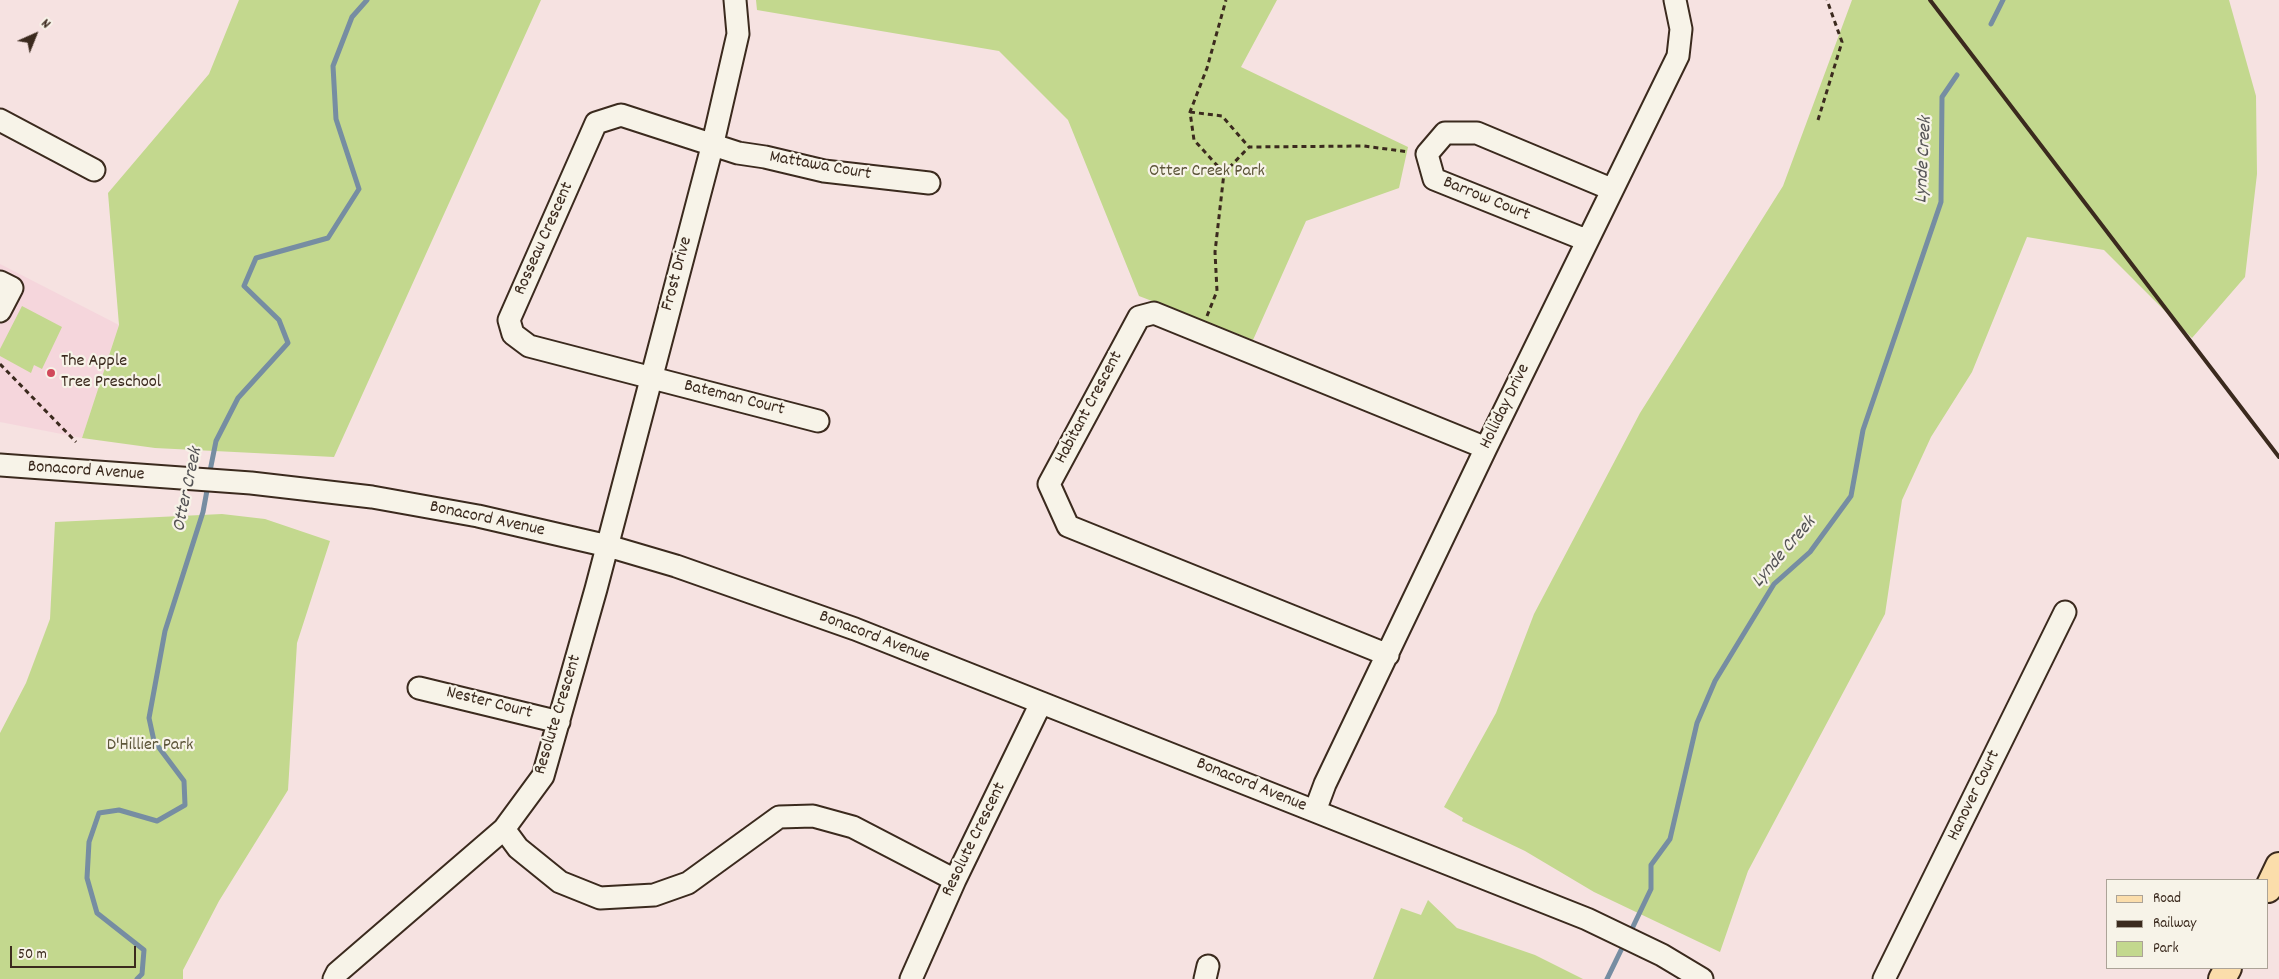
<!DOCTYPE html>
<html>
<head>
<meta charset="utf-8">
<style>
  body { margin:0 }
  #map { position:relative; width:2279px; height:979px; overflow:hidden; background:#f6e2e1; font-family:Dekko,sans-serif }
  canvas { display:block }
  .legend { position:absolute; left:2106px; top:879px; width:162px; height:90px; box-sizing:border-box; background:#f7f3e8; border:1px solid #aca397; margin:0; padding:6px 9px; list-style:none; font-size:15px; color:#3b2a1e }
  .legend li { display:flex; align-items:center; gap:10px; height:25px }
  .legend b { width:25px; border:1px solid #aca397 }
  .north { position:absolute; left:10px; top:10px; width:50px; height:50px; -webkit-text-stroke:4px #f7f3e8; paint-order:stroke; rotate:44deg; font-size:14px; font-weight:700; line-height:20px; text-align:center; color:#3b2a1e }
  .north::after { content:''; display:block; margin:auto; width:18px; height:22px; background:#3b2a1e; clip-path:polygon(50% 0,100% 100%,50% 72%,0 100%) }
  .scale { position:absolute; left:10px; top:946px; width:126px; height:22px; box-sizing:border-box; border:2px solid #3b2a1e; border-top:0; padding-left:6px; font-size:15px; line-height:18px; white-space:nowrap; color:#3b2a1e; -webkit-text-stroke:4px #f7f3e8; paint-order:stroke }
</style>
</head>
<body>
<div id="map">
<canvas width="2279" height="979"></canvas>
<ul class="legend">
<li><b style="height:6px;background:#fbddab"></b>Road</li>
<li><b style="height:6px;background:#3b2a1e"></b>Railway</li>
<li><b style="height:14px;background:#c3d88e"></b>Park</li>
</ul>
<div class="north">N</div>
<div class="scale">50 m</div>
</div>
<script>
const ctx = document.querySelector('canvas').getContext('2d');
ctx.lineJoin = 'round';
function fillPath(path, color) {
  ctx.fillStyle = color;
  ctx.fill(path, 'evenodd');
}
function toPath(rows) {
  const path = new Path2D();
  for (const r of rows) {
    path.moveTo(r[0], r[1]);
    for (let i = 2; i < r.length; i += 2) path.lineTo(r[i], r[i + 1]);
  }
  return path;
}
function trace(path, color, width, dash) {
  ctx.strokeStyle = color;
  ctx.lineWidth = width;
  ctx.lineCap = dash ? 'butt' : 'round';
  ctx.setLineDash(dash || []);
  ctx.stroke(path);
}
function label(font, color, halo, rows, align = 'center') {
  ctx.font = font + ' Dekko,sans-serif';
  ctx.lineWidth = 4.5;
  ctx.setLineDash([]);
  ctx.textBaseline = 'middle';
  ctx.strokeStyle = halo;
  ctx.fillStyle = color;
  for (const [text, x, y, turn = 0] of rows) {
    ctx.save();
    ctx.translate(x, y);
    ctx.rotate((+turn || 0) * Math.PI / 180);
    ctx.textAlign = isNaN(turn) ? turn : align;
    if (halo) ctx.strokeText(text, 0, 0);
    ctx.fillText(text, 0, 0);
    ctx.restore();
  }
}
const built = toPath([
  [0,264,119,325,82,438,0,422]
]);
const green = toPath([
  [239,0,541,0,334,457,155,448,82,438,119,325,108,193,209,74],
  [756,0,1277,0,1241,67,1408,147,1399,188,1306,221,1253,340,1139,296,1068,120,999,51,757,10],
  [1852,0,2229,0,2256,96,2257,174,2245,277,2192,338,2104,250,2027,237,1972,372,1931,437,1902,500,1885,614,1748,871,1720,952,1594,892,1525,851,1462,821,1463,818,1444,807,1496,713,1534,614,1640,413,1783,186],
  [22,306,62,327,42,369,34,365,31,373,0,356,0,349],
  [222,514,265,519,330,541,297,643,288,790,219,901,183,970,183,979,0,979,0,733,26,683,50,619,55,522],
  [1428,900,1457,928,1535,955,1583,979,1373,979,1401,908,1421,915]
]);
const stream = toPath([
  [1991,24,2003,0],
  [209,476,216,441,238,398,288,343,279,320,244,286,256,258,328,238,359,189,336,119,333,66,352,17,367,0],
  [1629,935,1651,889,1651,865,1670,839,1697,723,1715,681,1774,584,1810,552,1851,496,1863,430,1941,202,1942,97,1957,75],
  [137,979,142,974,144,950,97,913,87,878,89,842,99,813,119,810,157,821,185,805,184,781,154,741,149,718,165,631,203,512,208,485],
  [1607,979,1625,942]
]);
const path = toPath([
  [1190,112,1222,116,1249,147],
  [1818,120,1842,42,1827,0],
  [1224,173,1194,140,1190,112,1207,68,1226,0],
  [1207,316,1217,291,1215,252,1224,173,1249,147,1364,146,1409,152],
  [0,364,76,442]
]);
const minor = toPath([
  [0,120,94,170],
  [1586,240,1434,179,1427,154,1445,133,1477,133,1611,189],
  [0,282,12,288,0,311],
  [818,421,529,346,513,334,509,320,596,123,621,115,738,153,765,157,824,171,929,183],
  [0,465,251,483,372,497,478,516,608,546,676,566,855,629,1587,919,1662,955,1702,979],
  [1388,655,1068,526,1049,484,1139,317,1154,313,1486,448],
  [419,688,559,722],
  [1315,811,1325,784,1486,448,1678,56,1681,29,1675,0],
  [504,829,518,848,560,882,600,898,654,895,688,883,779,817,813,816,853,827,955,880],
  [334,979,337,973,504,829,543,776,596,589,712,147,738,34,735,0],
  [911,979,955,880,1041,703],
  [1205,979,1208,966],
  [1884,979,2065,612]
]);
const major = toPath([
  [2268,889,2279,866],
  [2222,979,2228,968]
]);
const rail = toPath([
  [1930,0,2279,457]
]);
const markers = [
  [51,373,5,"#d1495b"]
];
const streetNames = [
  ["Mattawa Court",820,167,10],
  ["Barrow Court",1486,200,22],
  ["Rosseau Crescent",545,239,-66],
  ["Frost Drive",678,274,-75],
  ["Bateman Court",734,399,14],
  ["Holliday Drive",1506,407,-64],
  ["Habitant Crescent",1090,408,-62],
  ["Bonacord Avenue",86,472,4],
  ["Bonacord Avenue",487,520,12],
  ["Bonacord Avenue",874,638,21],
  ["Nester Court",489,704,14],
  ["Resolute Crescent",559,715,-73],
  ["Bonacord Avenue",1251,786,22],
  ["Hanover Court",1975,796,-64],
  ["Resolute Crescent",975,840,-64]
];
const parkNames = [
  ["Otter Creek Park",1207,173],
  ["D'Hillier Park",150,747]
];
const poiNames = [
  ["The Apple",61,363],
  ["Tree Preschool",61,384]
];
const waterNames = [
  ["Lynde Creek",1925,160,-87],
  ["Otter Creek",189,490,-78],
  ["Lynde Creek",1785,553,-49]
];
fillPath(built, '#f5d6dc');
fillPath(green, '#c3d88e');
trace(stream, '#768da2', 5);
trace(minor, '#3b2a1e', 25);
trace(major, '#3b2a1e', 30);
trace(path, '#3b2a1e', 3, [5, 4]);
trace(minor, '#f7f3e8', 21);
trace(major, '#fbddab', 26);
trace(rail, '#3b2a1e', 4);
for (const [x, y, r, color] of markers) {
  const dot = new Path2D();
  dot.arc(x, y, r, 0, 2 * Math.PI);
  ctx.fillStyle = color;
  ctx.fill(dot);
  trace(dot, '#f7f3e8', 2);
}
label('18px', '#3b2a1e', '#f7f3e8', streetNames);
label('18px', '#5d563a', '#f7f3e8', parkNames);
label('18px', '#3b2a1e', '#f7f3e8', poiNames, 'left');
label('italic 19px', '#545355', '#f7f3e8', waterNames);
</script>
</body>
</html>
